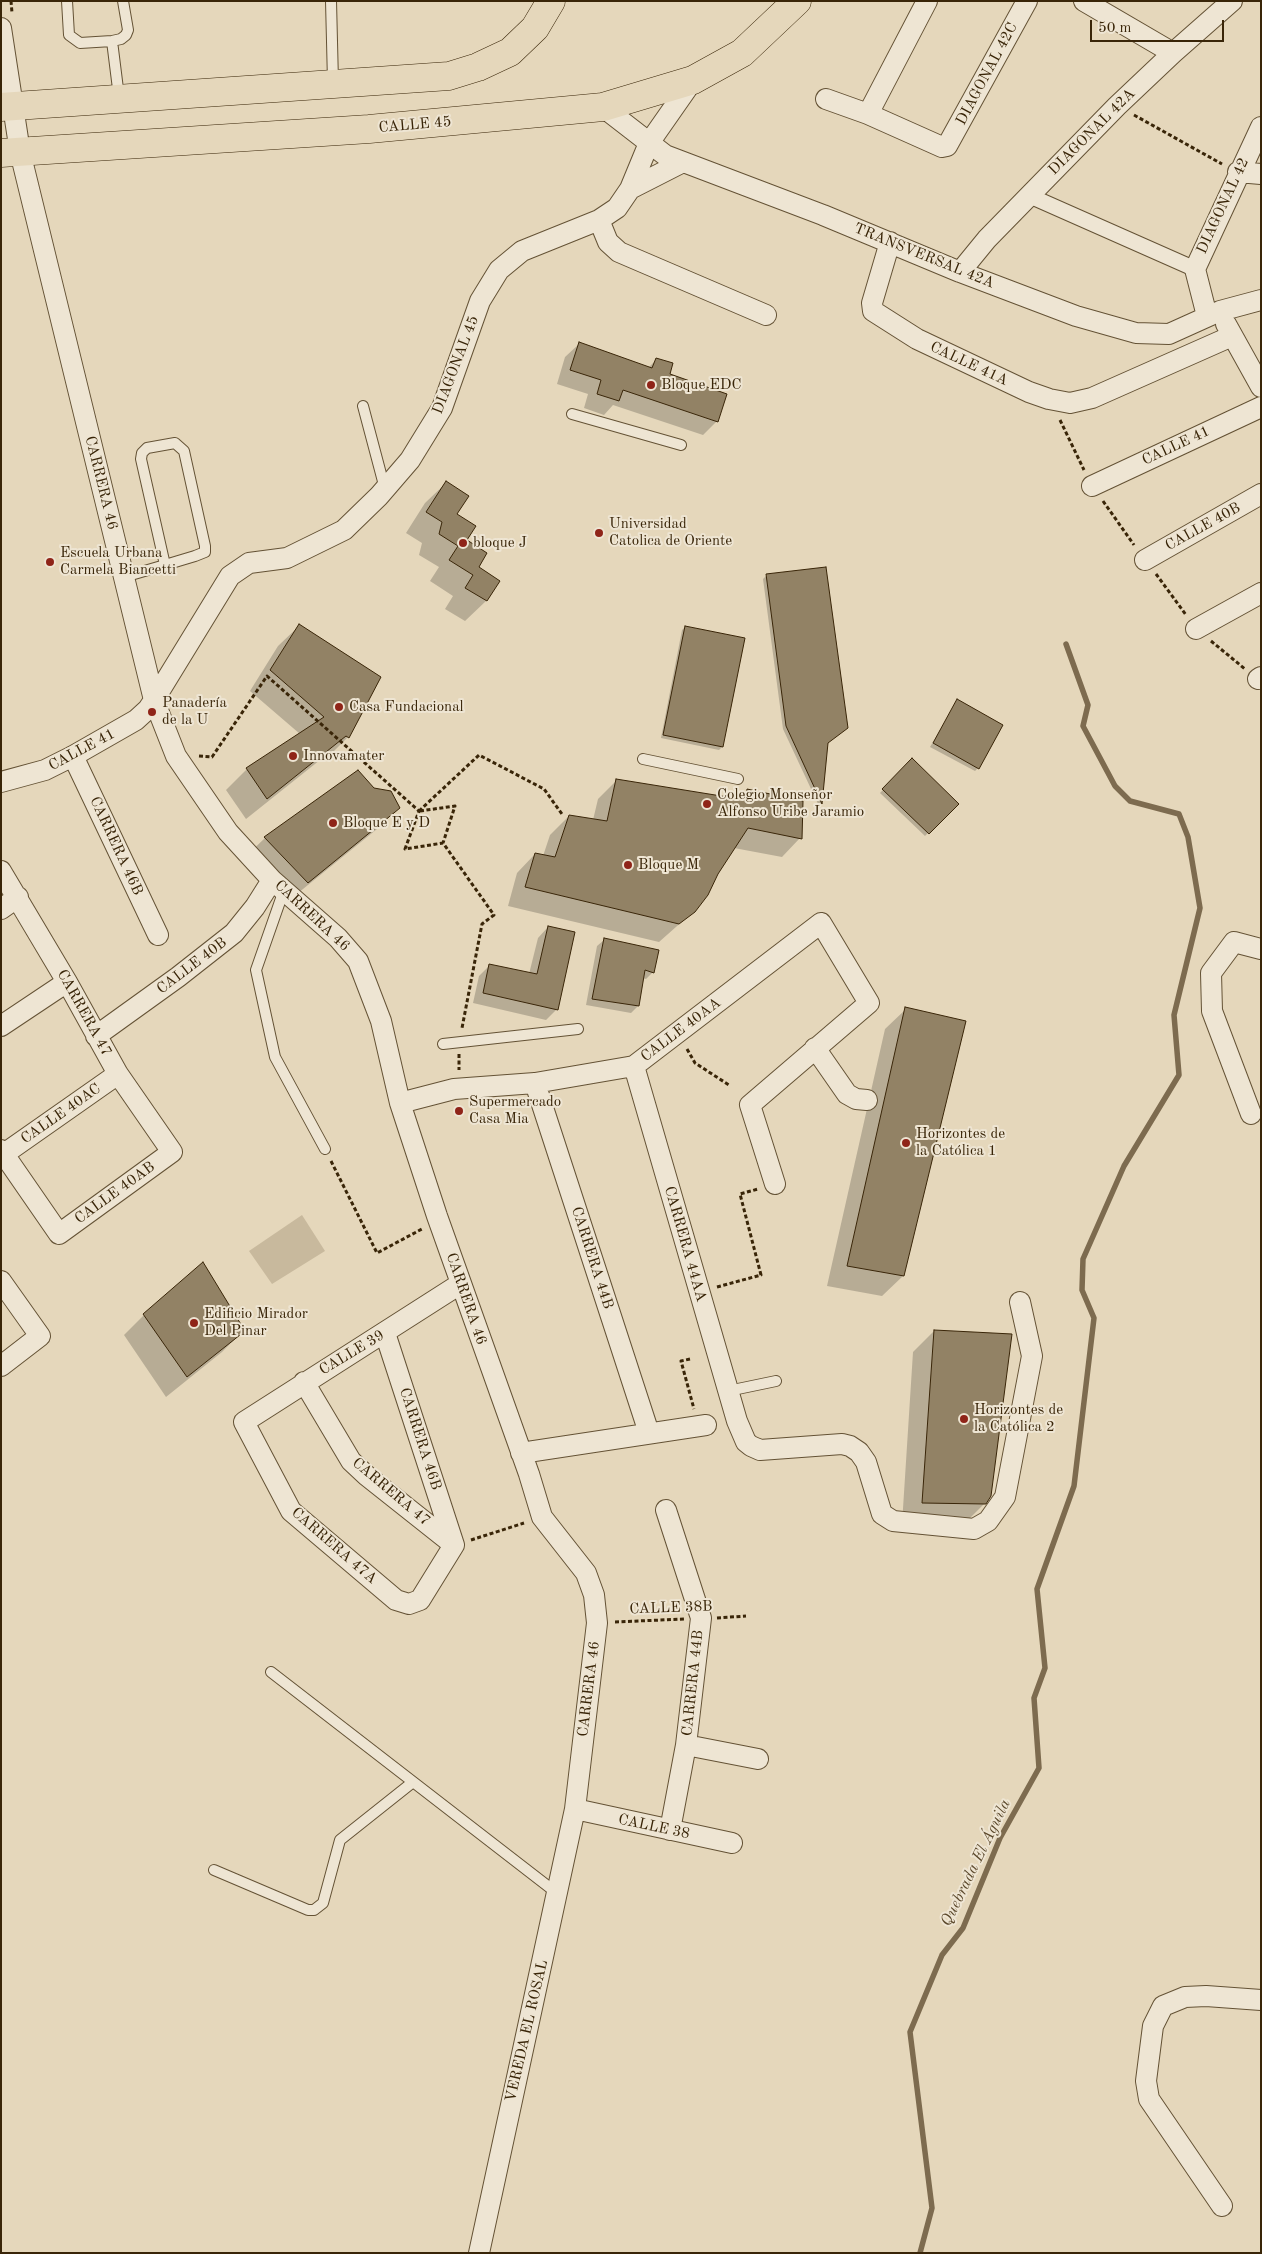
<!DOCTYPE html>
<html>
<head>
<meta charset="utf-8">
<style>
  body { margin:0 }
  #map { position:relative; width:1262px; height:2254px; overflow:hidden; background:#e5d7bb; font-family:"Old Standard TT",serif }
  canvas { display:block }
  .frame { position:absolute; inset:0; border:2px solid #392508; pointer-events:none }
  .scale { position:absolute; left:1090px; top:20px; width:134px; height:22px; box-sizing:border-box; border:2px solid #392508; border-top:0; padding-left:6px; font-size:15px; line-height:18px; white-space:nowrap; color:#392508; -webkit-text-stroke:4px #eee5d3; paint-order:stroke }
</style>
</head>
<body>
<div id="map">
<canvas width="1262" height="2254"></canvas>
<div class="frame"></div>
<div class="scale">50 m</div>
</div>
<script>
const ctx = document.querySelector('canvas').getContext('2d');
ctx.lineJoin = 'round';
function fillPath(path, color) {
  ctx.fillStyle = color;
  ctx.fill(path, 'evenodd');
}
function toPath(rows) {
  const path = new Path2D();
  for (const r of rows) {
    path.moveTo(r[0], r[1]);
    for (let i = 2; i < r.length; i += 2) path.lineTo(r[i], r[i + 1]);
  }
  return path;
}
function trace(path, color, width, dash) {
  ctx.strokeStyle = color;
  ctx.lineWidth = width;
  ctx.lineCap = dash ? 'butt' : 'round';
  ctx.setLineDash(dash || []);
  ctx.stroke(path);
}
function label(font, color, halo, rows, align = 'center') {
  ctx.font = font + ' "Old Standard TT",serif';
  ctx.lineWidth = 4;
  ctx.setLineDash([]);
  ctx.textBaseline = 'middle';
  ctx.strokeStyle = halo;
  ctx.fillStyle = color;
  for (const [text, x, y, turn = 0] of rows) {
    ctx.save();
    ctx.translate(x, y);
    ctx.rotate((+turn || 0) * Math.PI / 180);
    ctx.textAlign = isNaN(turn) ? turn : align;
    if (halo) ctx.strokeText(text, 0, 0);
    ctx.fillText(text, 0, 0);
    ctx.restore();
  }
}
const green = toPath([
  [302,1215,325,1251,272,1284,249,1251]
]);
const shadow = toPath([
  [579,344,648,368,657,359,668,375,717,421,703,435,613,405,604,415,584,408,588,394,557,384,565,357],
  [446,483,455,514,477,568,498,581,486,601,465,621,445,609,453,596,430,581,439,567,419,555,422,543,406,533,425,503],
  [766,576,823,746,827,746,821,804,819,806,783,729,763,579],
  [299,626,379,677,348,737,327,758,325,756,246,819,226,790,247,769,300,734,250,691,278,646],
  [685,627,722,747,719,750,661,738,682,630],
  [957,701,978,768,975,771,930,747],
  [912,760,957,804,925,836,880,793],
  [617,780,738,800,748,791,800,838,782,857,734,848,694,911,659,942,508,906,517,873,535,854,543,856,550,835,569,816,593,820,598,799],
  [373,789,398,808,377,829,287,902,244,858,265,838],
  [548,927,557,1009,546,1020,473,1003,479,976,490,965,529,974,538,938],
  [604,940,653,972,646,979,642,978,638,1006,631,1013,586,1005,597,946],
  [906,1009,903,1276,882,1296,827,1286,885,1029],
  [144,1315,243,1331,222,1352,166,1397,124,1335],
  [934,1331,985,1503,964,1524,902,1524,913,1352]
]);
const stream = toPath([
  [920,2253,932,2208,910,2032,942,1955,963,1928,1000,1838,1039,1768,1034,1698,1045,1668,1037,1589,1074,1486,1094,1318,1082,1290,1083,1259,1124,1166,1179,1075,1174,1015,1200,908,1188,837,1179,814,1130,801,1115,786,1083,726,1088,705,1066,644]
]);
const building = toPath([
  [579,342,652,368,656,358,673,363,670,374,727,394,718,422,623,390,619,401,597,394,601,380,570,370,579,342],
  [446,481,469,496,457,514,476,526,467,540,487,553,479,567,500,581,487,601,465,588,473,575,449,560,458,546,439,534,442,522,426,512,446,481],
  [826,567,848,728,828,743,822,804,786,726,766,574,826,567],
  [299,624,381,677,349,738,346,736,267,799,246,768,324,717,270,670,299,624],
  [685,626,745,638,723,747,663,735,685,626],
  [957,699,1003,725,979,769,933,743,957,699],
  [912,758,959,804,929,834,882,789,912,758],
  [358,770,374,788,391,791,400,808,308,883,264,837,358,770],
  [616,779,746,800,747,789,803,801,802,839,748,828,718,874,708,895,695,912,679,924,525,887,535,853,555,857,569,815,607,821,616,779],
  [548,926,575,932,558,1010,483,993,489,964,537,974,548,926],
  [604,938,659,950,654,973,645,970,639,1006,592,999,604,938],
  [905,1007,966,1021,904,1276,847,1266,905,1007],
  [203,1262,245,1331,187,1377,143,1314,203,1262],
  [934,1330,1012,1334,991,1496,986,1504,922,1503,934,1330]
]);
const path = toPath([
  [11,1,12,13],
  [1134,115,1222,164],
  [1060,420,1084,470],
  [1103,501,1134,545],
  [1156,574,1186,615],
  [1211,641,1245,669],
  [199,756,212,757,267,676,419,811,405,849,443,843,494,915,482,924,462,1028],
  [419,811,479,755,544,789,562,814],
  [420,811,455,806,443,843],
  [687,1049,695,1063,729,1085],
  [459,1054,459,1070],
  [331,1161,377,1253,422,1229],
  [717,1287,761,1275,740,1194,758,1189],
  [690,1359,681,1361,694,1409],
  [471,1540,524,1523],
  [717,1618,746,1616],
  [615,1622,684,1619]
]);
const service = toPath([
  [67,1,69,35,80,43,112,41,121,39,126,35,128,30,123,1],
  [331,1,333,82],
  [112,41,119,97],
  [363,406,385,489],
  [572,414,681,445],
  [124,577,165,565,195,556,205,552,205,546,184,451,175,443,147,448,142,453,141,459,165,565],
  [643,759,738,779],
  [284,890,256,970,275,1057,325,1149],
  [443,1044,578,1029],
  [728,1391,776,1381],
  [271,1672,558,1894],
  [214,1870,308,1910,314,1910,323,1903,340,1840,413,1782]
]);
const pedestrian = toPath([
  [1030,196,1195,269]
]);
const minor = toPath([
  [1084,1,1173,53],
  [1,28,20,152,154,700,176,756,228,832,272,880,338,938,358,961,381,1021,400,1103,437,1216,529,1474,542,1517,586,1573,594,1595,597,1623,575,1809,479,2253],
  [826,99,868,114,942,147,947,146,1027,1],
  [603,107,665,155,823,215,960,272,1076,316,1136,333,1169,334,1220,311,1261,300],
  [868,114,927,1],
  [1238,172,1261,174],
  [630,189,683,162],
  [599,220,608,242,619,252,766,315],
  [890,242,872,303,873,311,917,339,1029,392,1049,399,1070,403,1092,398,1232,336],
  [960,272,987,239,1117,106,1173,53,1232,1],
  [1207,316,1195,269,1261,127],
  [1226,324,1261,387],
  [1092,486,1261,407],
  [1145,560,1261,494],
  [1196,629,1261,593],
  [1258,679,1261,677],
  [73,756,158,935],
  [1,782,45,770,73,756,136,720,148,709,154,700,230,576,249,563,287,558,344,530,379,496,410,460,442,408,480,301,499,270,522,251,599,220,617,208,630,189,649,143,693,80],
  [1,871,67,982,118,1074,172,1152,59,1234,1,1150],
  [1,909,18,897],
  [1,1026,67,982],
  [96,1036,178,977,234,933,255,907,272,880],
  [815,1048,847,1094,856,1099,867,1100],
  [634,1066,737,1421,746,1442,751,1446,760,1450,842,1444,850,1446,859,1452,866,1462,882,1514,893,1521,974,1529,988,1521,1005,1497,1032,1356,1020,1302],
  [535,1083,649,1433],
  [400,1103,454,1089,535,1083,634,1066,821,923,869,1003,750,1105,775,1184],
  [1251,1114,1212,1011,1211,973,1234,942,1261,949],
  [4,1154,118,1074],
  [1,1281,40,1336,1,1366],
  [385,1333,454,1545],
  [304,1382,351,1461,367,1476,454,1545],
  [521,1453,706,1425],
  [666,1510,701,1618,686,1745,670,1830],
  [454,1545,420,1600,409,1604,396,1600,291,1511,244,1422,460,1284],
  [686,1745,758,1759],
  [575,1809,732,1843],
  [1222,2206,1149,2099,1146,2081,1153,2026,1163,2006,1185,1997,1206,1996,1261,2000]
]);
const primary = toPath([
  [1,107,449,76,478,67,510,52,535,28,551,1],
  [1,153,369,129,603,107,693,80,742,53,797,1]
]);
const markers = [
  [651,385,5,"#8f2418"],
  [599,533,5,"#8f2418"],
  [463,543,5,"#8f2418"],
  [50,562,5,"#8f2418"],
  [339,707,5,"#8f2418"],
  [152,712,5,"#8f2418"],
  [293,756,5,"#8f2418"],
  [707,804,5,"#8f2418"],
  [333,823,5,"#8f2418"],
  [628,865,5,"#8f2418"],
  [459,1111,5,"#8f2418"],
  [906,1143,5,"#8f2418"],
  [194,1323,5,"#8f2418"],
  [964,1419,5,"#8f2418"]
];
const streetNames = [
  ["DIAGONAL 42C",987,74,-62],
  ["CALLE 45",415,125,-5],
  ["DIAGONAL 42A",1092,132,-45],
  ["DIAGONAL 42",1223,206,-65],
  ["TRANSVERSAL 42A",924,256,22],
  ["CALLE 41A",969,364,25],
  ["DIAGONAL 45",456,365,-69],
  ["CALLE 41",1176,446,-25],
  ["CARRERA 46",101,483,76],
  ["CALLE 40B",1203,527,-29],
  ["CALLE 41",82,750,-28],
  ["CARRERA 46B",116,846,65],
  ["CARRERA 46",312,916,43],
  ["CALLE 40B",192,966,-37],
  ["CARRERA 47",84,1013,61],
  ["CALLE 40AA",681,1030,-37],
  ["CALLE 40AC",61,1114,-35],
  ["CALLE 40AB",115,1193,-36],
  ["CARRERA 44AA",685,1244,74],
  ["CARRERA 44B",592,1258,72],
  ["CARRERA 46",466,1299,71],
  ["CALLE 39",352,1353,-31],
  ["CARRERA 46B",420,1439,72],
  ["CARRERA 47",391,1492,40],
  ["CARRERA 47A",334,1546,41],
  ["CALLE 38B",671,1608,-2],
  ["CARRERA 44B",693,1683,-84],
  ["CARRERA 46",589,1689,-83],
  ["CALLE 38",654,1827,12],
  ["VEREDA EL ROSAL",527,2031,-77]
];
const poiNames = [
  ["Bloque EDC",661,385],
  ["Universidad",609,524],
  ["Catolica de Oriente",609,541],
  ["bloque J",473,543],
  ["Escuela Urbana",60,553],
  ["Carmela Biancetti",60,570],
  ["Panadería",162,703],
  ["de la U",162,720],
  ["Casa Fundacional",349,707],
  ["Innovamater",303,756],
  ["Colegio Monseñor",717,795],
  ["Alfonso Uribe Jaramio",717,812],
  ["Bloque E y D",343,823],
  ["Bloque M",638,865],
  ["Supermercado",469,1102],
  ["Casa Mia",469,1119],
  ["Horizontes de",916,1134],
  ["la Católica 1",916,1151],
  ["Edificio Mirador",204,1314],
  ["Del Pinar",204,1331],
  ["Horizontes de",974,1410],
  ["la Católica 2",974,1427]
];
const waterNames = [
  ["Quebrada El Águila",976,1863,-64]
];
fillPath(green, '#c8b99d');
fillPath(shadow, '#0003');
trace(stream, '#7d6b4f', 5.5);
fillPath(building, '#928265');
trace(building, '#392508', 1);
trace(service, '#645235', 12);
trace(pedestrian, '#645235', 17);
trace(minor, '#645235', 22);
trace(primary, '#392508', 29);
trace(path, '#392508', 3, [4, 2.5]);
trace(service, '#eee5d3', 10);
trace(pedestrian, '#eee5d3', 15);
trace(minor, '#eee5d3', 20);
trace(primary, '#e5d7bb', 28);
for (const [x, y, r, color] of markers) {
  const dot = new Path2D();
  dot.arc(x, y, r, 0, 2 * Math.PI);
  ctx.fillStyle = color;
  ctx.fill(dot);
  trace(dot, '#eee5d3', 2);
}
label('15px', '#392508', '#eee5d3', streetNames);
label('15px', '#392508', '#eee5d3', poiNames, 'left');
label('italic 16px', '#5b482b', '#eee5d3', waterNames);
</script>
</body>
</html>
